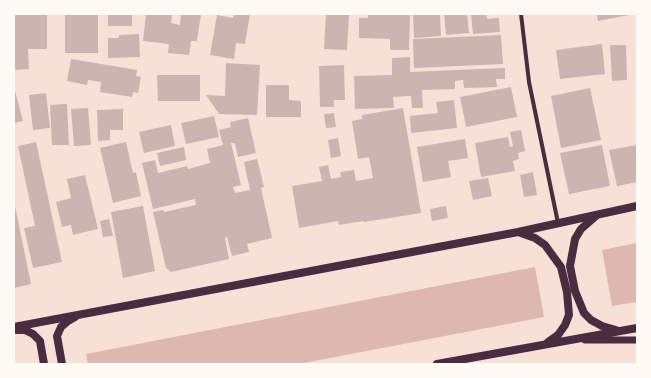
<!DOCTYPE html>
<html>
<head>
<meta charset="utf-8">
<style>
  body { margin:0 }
  #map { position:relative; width:651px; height:378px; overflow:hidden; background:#f7e1d7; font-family:"Varela Round",sans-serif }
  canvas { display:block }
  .frame { position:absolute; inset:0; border:15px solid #fffaf5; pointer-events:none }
</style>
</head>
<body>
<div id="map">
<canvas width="651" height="378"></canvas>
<div class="frame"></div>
</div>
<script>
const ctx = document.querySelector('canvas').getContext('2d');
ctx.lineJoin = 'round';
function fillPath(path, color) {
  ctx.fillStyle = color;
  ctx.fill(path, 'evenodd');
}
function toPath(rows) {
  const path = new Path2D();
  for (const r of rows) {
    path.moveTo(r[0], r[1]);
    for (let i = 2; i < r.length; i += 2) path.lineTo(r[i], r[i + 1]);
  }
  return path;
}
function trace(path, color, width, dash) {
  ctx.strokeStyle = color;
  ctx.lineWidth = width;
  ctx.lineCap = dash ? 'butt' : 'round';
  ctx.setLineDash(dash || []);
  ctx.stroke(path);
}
const water = toPath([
  [637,243,637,302,612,306,602,250],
  [535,267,544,317,299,364,88,364,86,354]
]);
const building = toPath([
  [14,14,47,14,47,49,28,49,29,69,14,70],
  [65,14,98,14,98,53,65,53],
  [108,14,132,14,132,26,108,26],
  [146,14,172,15,171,23,180,25,181,14,201,14,197,41,191,41,189,55,168,53,169,44,143,41],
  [234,14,250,14,245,44,236,43,234,59,210,55,217,15,233,18],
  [326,14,349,14,347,50,324,49],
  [368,14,410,14,409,50,390,50,390,39,359,38,359,18,368,18],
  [413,14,440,14,441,36,414,38],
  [444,14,467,14,469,33,446,35],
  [471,14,486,14,487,19,499,18,500,32,473,34],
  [597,14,629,14,629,15,598,21],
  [139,34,140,57,108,58,108,38,119,38,119,35],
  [501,35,503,64,414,68,413,39],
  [602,44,605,74,560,79,556,50],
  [610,45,626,45,627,80,612,81],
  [410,57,410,72,505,68,505,79,496,79,497,87,464,88,463,80,455,81,455,89,422,90,423,108,412,108,411,96,393,97,394,108,355,109,354,76,392,75,392,58],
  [71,59,137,70,136,76,141,77,138,93,133,92,132,97,100,92,101,82,88,80,87,85,67,81],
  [226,63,260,65,257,115,219,114,206,95,225,96],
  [344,65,345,100,334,100,334,107,320,107,319,66],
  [157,75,200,75,200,101,158,101],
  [266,85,289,85,289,100,301,101,301,117,266,117],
  [14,87,23,121,14,123],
  [511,87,517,117,466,127,460,97],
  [590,88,601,140,561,148,551,96],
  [46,93,50,128,33,130,29,95],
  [454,100,457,128,411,133,410,116,438,113,436,102],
  [67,104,69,145,52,145,50,105],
  [88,108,91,145,74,146,71,109],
  [403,108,421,213,364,222,363,221,339,225,338,221,299,228,292,186,322,181,319,167,328,165,331,179,341,177,340,172,354,170,356,181,373,178,369,157,358,159,352,121,362,119,362,115],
  [123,109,123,130,110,130,110,140,98,141,97,110],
  [334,113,336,127,326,128,324,114],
  [214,116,219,137,186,144,181,123],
  [248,118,256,153,238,157,235,143,231,143,241,185,233,187,235,193,250,190,244,162,257,159,264,187,261,188,272,238,247,244,249,252,232,256,227,237,225,238,229,259,171,272,166,268,153,212,163,210,164,212,196,205,195,199,153,209,142,163,155,160,158,173,187,166,188,169,210,163,207,149,223,145,219,130,231,127,230,122],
  [171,125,175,146,144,153,139,132],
  [521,130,525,151,518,153,519,159,513,161,515,171,481,177,475,143,508,137,510,147,513,146,510,132],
  [338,138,341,156,331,158,328,140],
  [465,139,468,158,448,161,451,177,423,182,417,147],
  [36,142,62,262,33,268,24,228,35,226,18,146],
  [126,142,133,173,136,172,141,196,113,203,100,148],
  [602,145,610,186,569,194,560,153],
  [637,145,637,182,617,186,609,150],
  [184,147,186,160,160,166,157,153],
  [533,172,537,195,524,197,520,175],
  [85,175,98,229,73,235,71,225,62,227,56,202,71,198,67,179],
  [488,178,492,196,473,200,469,181],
  [14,201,31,284,14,288],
  [143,206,155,271,123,278,111,212],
  [446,206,448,218,432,221,430,209],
  [109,219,113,236,103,237,100,221]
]);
const minor = toPath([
  [521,14,529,82,558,223]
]);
const tertiary = toPath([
  [585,340,637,340]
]);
const secondary = toPath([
  [597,215,581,229,575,239,570,266,575,291,584,313,591,320,602,326,616,330],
  [518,232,535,238,545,245,561,267,567,292,569,315,565,325,558,335,548,342],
  [14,327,518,232,637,206],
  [17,330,25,330,33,334,40,341,44,364],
  [62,364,57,336,61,327,68,321,75,317],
  [437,364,637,328]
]);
fillPath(water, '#dcb8b0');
fillPath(building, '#ccb4b1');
trace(minor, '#4a2c40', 4);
trace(tertiary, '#4a2c40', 7);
trace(secondary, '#4a2c40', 8);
</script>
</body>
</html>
